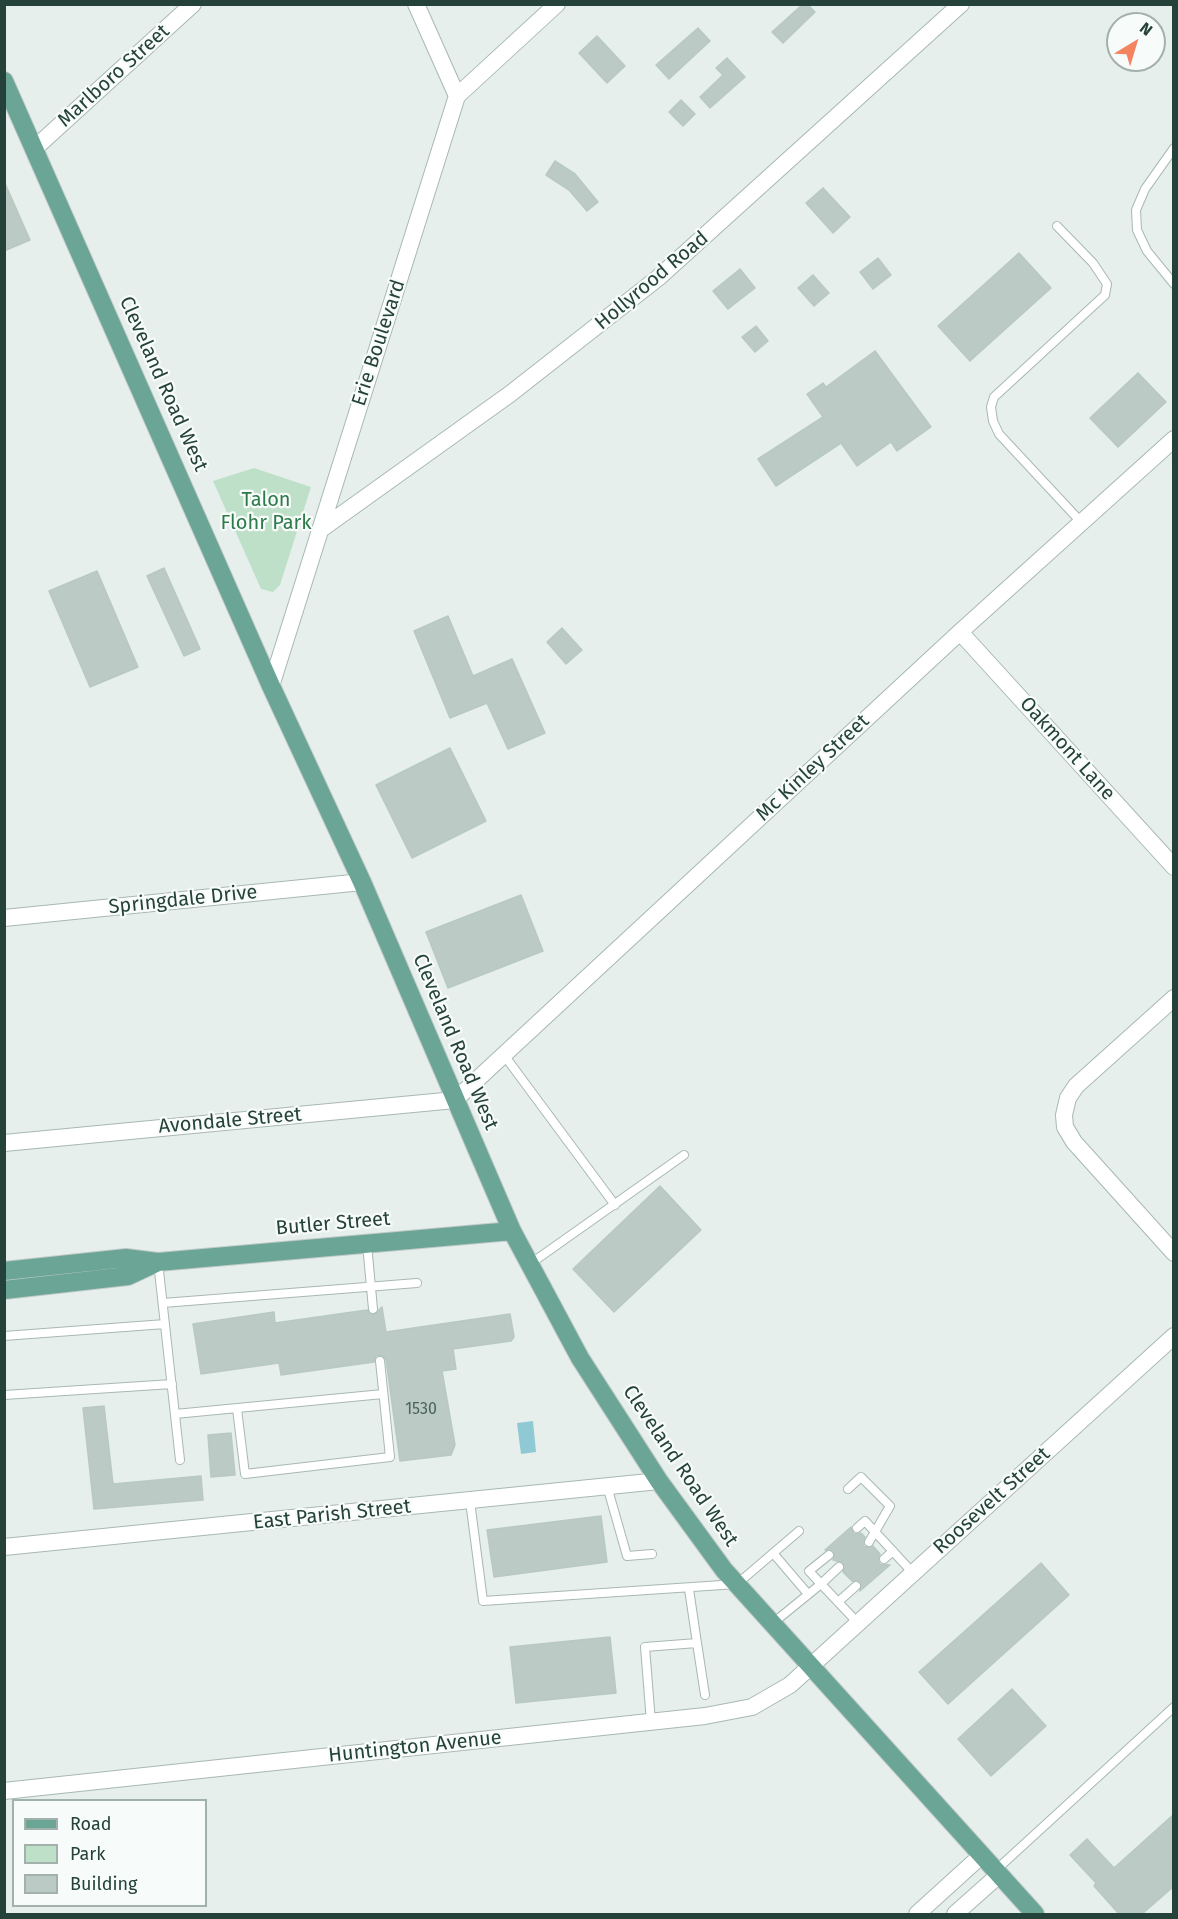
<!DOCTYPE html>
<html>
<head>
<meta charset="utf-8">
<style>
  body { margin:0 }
  #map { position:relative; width:1178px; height:1919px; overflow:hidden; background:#e6efeb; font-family:"Fira Sans",sans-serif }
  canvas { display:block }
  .frame { position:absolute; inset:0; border:6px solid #24423a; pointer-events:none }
  .legend { position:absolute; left:12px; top:1799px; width:195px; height:108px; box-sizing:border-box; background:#f7fbf9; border:2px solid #a3b1ad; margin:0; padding:8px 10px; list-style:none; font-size:18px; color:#24423a }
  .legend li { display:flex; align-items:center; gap:12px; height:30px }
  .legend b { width:30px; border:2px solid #a3b1ad }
  .north { position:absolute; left:1106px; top:12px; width:60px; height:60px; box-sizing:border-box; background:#f7fbf9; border:2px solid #a3b1ad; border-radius:50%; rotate:38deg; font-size:16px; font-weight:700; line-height:24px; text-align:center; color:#24423a }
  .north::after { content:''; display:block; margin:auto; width:21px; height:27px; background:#f4845f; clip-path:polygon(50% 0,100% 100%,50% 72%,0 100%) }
</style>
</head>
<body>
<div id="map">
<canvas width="1178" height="1919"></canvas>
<div class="frame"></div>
<ul class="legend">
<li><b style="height:8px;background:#6aa596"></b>Road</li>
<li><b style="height:16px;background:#bfe0c8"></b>Park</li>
<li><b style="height:16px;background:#bbcac4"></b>Building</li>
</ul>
<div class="north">N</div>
</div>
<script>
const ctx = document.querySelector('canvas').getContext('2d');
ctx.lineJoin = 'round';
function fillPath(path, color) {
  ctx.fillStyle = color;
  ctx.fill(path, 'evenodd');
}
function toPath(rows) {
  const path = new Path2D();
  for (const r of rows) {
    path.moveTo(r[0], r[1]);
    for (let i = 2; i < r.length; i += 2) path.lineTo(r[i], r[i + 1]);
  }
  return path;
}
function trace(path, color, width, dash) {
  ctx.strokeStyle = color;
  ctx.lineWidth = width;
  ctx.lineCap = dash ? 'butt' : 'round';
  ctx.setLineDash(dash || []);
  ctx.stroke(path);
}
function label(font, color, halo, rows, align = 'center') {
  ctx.font = font + ' "Fira Sans",sans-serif';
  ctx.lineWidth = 4.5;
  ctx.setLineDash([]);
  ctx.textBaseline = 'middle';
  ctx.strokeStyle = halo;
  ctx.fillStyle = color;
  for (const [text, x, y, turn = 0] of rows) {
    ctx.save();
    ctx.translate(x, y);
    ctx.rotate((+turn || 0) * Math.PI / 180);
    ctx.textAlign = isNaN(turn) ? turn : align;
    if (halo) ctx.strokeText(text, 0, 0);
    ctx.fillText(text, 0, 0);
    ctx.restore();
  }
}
const green = toPath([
  [254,468,311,487,280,585,273,592,261,589,213,481]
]);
const water = toPath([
  [533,1421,536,1452,521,1454,517,1423]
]);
const building = toPath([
  [803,4,807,4,815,12,783,43,772,32,803,4],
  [698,28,710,41,669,79,656,65,698,28],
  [597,36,625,66,607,83,579,53,597,36],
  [727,58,745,77,710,108,700,97,723,75,716,68,727,58],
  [681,100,695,114,683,126,669,112,681,100],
  [555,161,575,174,598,202,587,211,569,190,546,175,555,161],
  [4,181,30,240,4,251,4,181],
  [823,188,850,217,833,233,806,203,823,188],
  [1019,253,1051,288,970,361,938,326,1019,253],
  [878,258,891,275,873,289,860,272,878,258],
  [740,269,755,288,728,309,713,291,740,269],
  [813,275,829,293,814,306,798,288,813,275],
  [756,326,768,341,755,352,742,337,756,326],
  [875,351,931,427,897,451,891,442,857,466,841,443,776,486,758,459,823,417,807,394,823,383,826,387,875,351],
  [1138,373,1166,402,1118,447,1090,418,1138,373],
  [164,568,200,649,184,656,147,576,164,568],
  [97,571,138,667,90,687,49,591,97,571],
  [448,616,473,676,512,659,545,733,508,749,487,703,450,718,414,631,448,616],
  [562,628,582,650,566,664,547,642,562,628],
  [450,748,486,821,412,858,376,785,450,748],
  [521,895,543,951,448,988,426,932,521,895],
  [660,1186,701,1230,614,1312,573,1269,660,1186],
  [382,1307,386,1332,510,1314,514,1337,511,1341,453,1349,456,1369,442,1371,455,1445,451,1455,400,1461,386,1360,382,1355,376,1356,374,1362,281,1375,279,1363,201,1374,193,1324,274,1312,275,1323,367,1310,373,1315,382,1307],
  [104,1406,113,1484,201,1476,203,1500,94,1509,83,1408,104,1406],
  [231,1433,235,1475,211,1477,208,1435,231,1433],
  [601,1516,607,1562,494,1577,487,1530,601,1516],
  [851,1527,854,1534,861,1533,865,1537,863,1543,865,1547,873,1546,880,1554,878,1560,880,1564,890,1565,860,1591,861,1582,852,1581,843,1572,844,1563,833,1560,834,1551,825,1550,851,1527],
  [1041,1563,1069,1595,948,1704,919,1672,1041,1563],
  [610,1637,616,1693,516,1703,510,1647,610,1637],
  [1012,1689,1046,1726,991,1776,958,1739,1012,1689],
  [1173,1815,1173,1887,1142,1914,1119,1914,1094,1886,1096,1883,1070,1855,1087,1839,1114,1868,1173,1815]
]);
const lane = toPath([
  [1174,148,1145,189,1136,210,1137,230,1147,251,1174,284],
  [1057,226,1093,263,1107,284,1105,295,994,397,991,407,993,421,999,434,1081,522],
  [504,1055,615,1205],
  [367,1244,373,1309],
  [158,1262,180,1460],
  [530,1264,684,1155],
  [163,1303,417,1283],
  [4,1336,165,1324],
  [4,1395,172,1384],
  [237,1409,245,1474,390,1457,380,1361],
  [175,1414,383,1394],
  [607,1486,627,1556,652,1554],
  [848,1489,861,1477,890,1506,869,1542],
  [470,1501,483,1601,737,1584,799,1531],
  [857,1528,865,1521,913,1573],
  [773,1553,808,1594],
  [829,1555,809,1571,821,1584,839,1567],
  [884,1559,893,1551],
  [838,1602,856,1586],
  [773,1623,821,1584,858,1623],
  [697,1643,705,1695],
  [651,1722,645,1647,697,1643,689,1589],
  [996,1870,1174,1707]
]);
const street = toPath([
  [457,96,557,4],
  [35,148,193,4],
  [320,530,510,394,658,278,961,4],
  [960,632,1174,867],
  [271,686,457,96,416,4],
  [4,918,362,882],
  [1174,998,1076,1086,1068,1098,1064,1115,1065,1127,1074,1142,1174,1253],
  [4,1143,455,1100,960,632,1174,439],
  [4,1547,659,1481],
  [4,1791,705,1716,752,1707,790,1685,1174,1336],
  [917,1914,982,1855],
  [955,1914,1000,1874]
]);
const primary = toPath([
  [4,81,271,686,362,882,512,1231,580,1358,659,1481,724,1570,1035,1914],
  [4,1271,126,1258,158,1262,512,1231],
  [4,1290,128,1276,158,1262]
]);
const numberNames = [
  ["1530",421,1410]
];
const streetNames = [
  ["Marlboro Street",114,76,-42],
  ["Hollyrood Road",652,281,-40],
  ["Erie Boulevard",379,343,-72],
  ["Cleveland Road West",163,384,66],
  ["Oakmont Lane",1067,749,48],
  ["Mc Kinley Street",813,768,-43],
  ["Springdale Drive",183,900,-6],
  ["Cleveland Road West",455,1042,67],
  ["Avondale Street",230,1121,-5],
  ["Butler Street",333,1224,-5],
  ["Cleveland Road West",680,1466,56],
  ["Roosevelt Street",992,1501,-42],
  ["East Parish Street",332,1515,-6],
  ["Huntington Avenue",415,1747,-6]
];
const parkNames = [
  ["Talon",266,500],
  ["Flohr Park",266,523]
];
fillPath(green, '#bfe0c8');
fillPath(water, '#8ec9d4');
fillPath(building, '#bbcac4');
trace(building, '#b8c9c2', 1.5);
trace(lane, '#a8b8b2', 10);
trace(street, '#a8b8b2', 18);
trace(primary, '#c2cac8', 20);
trace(lane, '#fff', 8);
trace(street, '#fff', 16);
trace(primary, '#6aa596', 18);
label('16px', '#4a645c', null, numberNames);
label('20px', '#24423a', '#f7fbf9', streetNames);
label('20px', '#2d7a4b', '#f7fbf9', parkNames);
</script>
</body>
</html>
